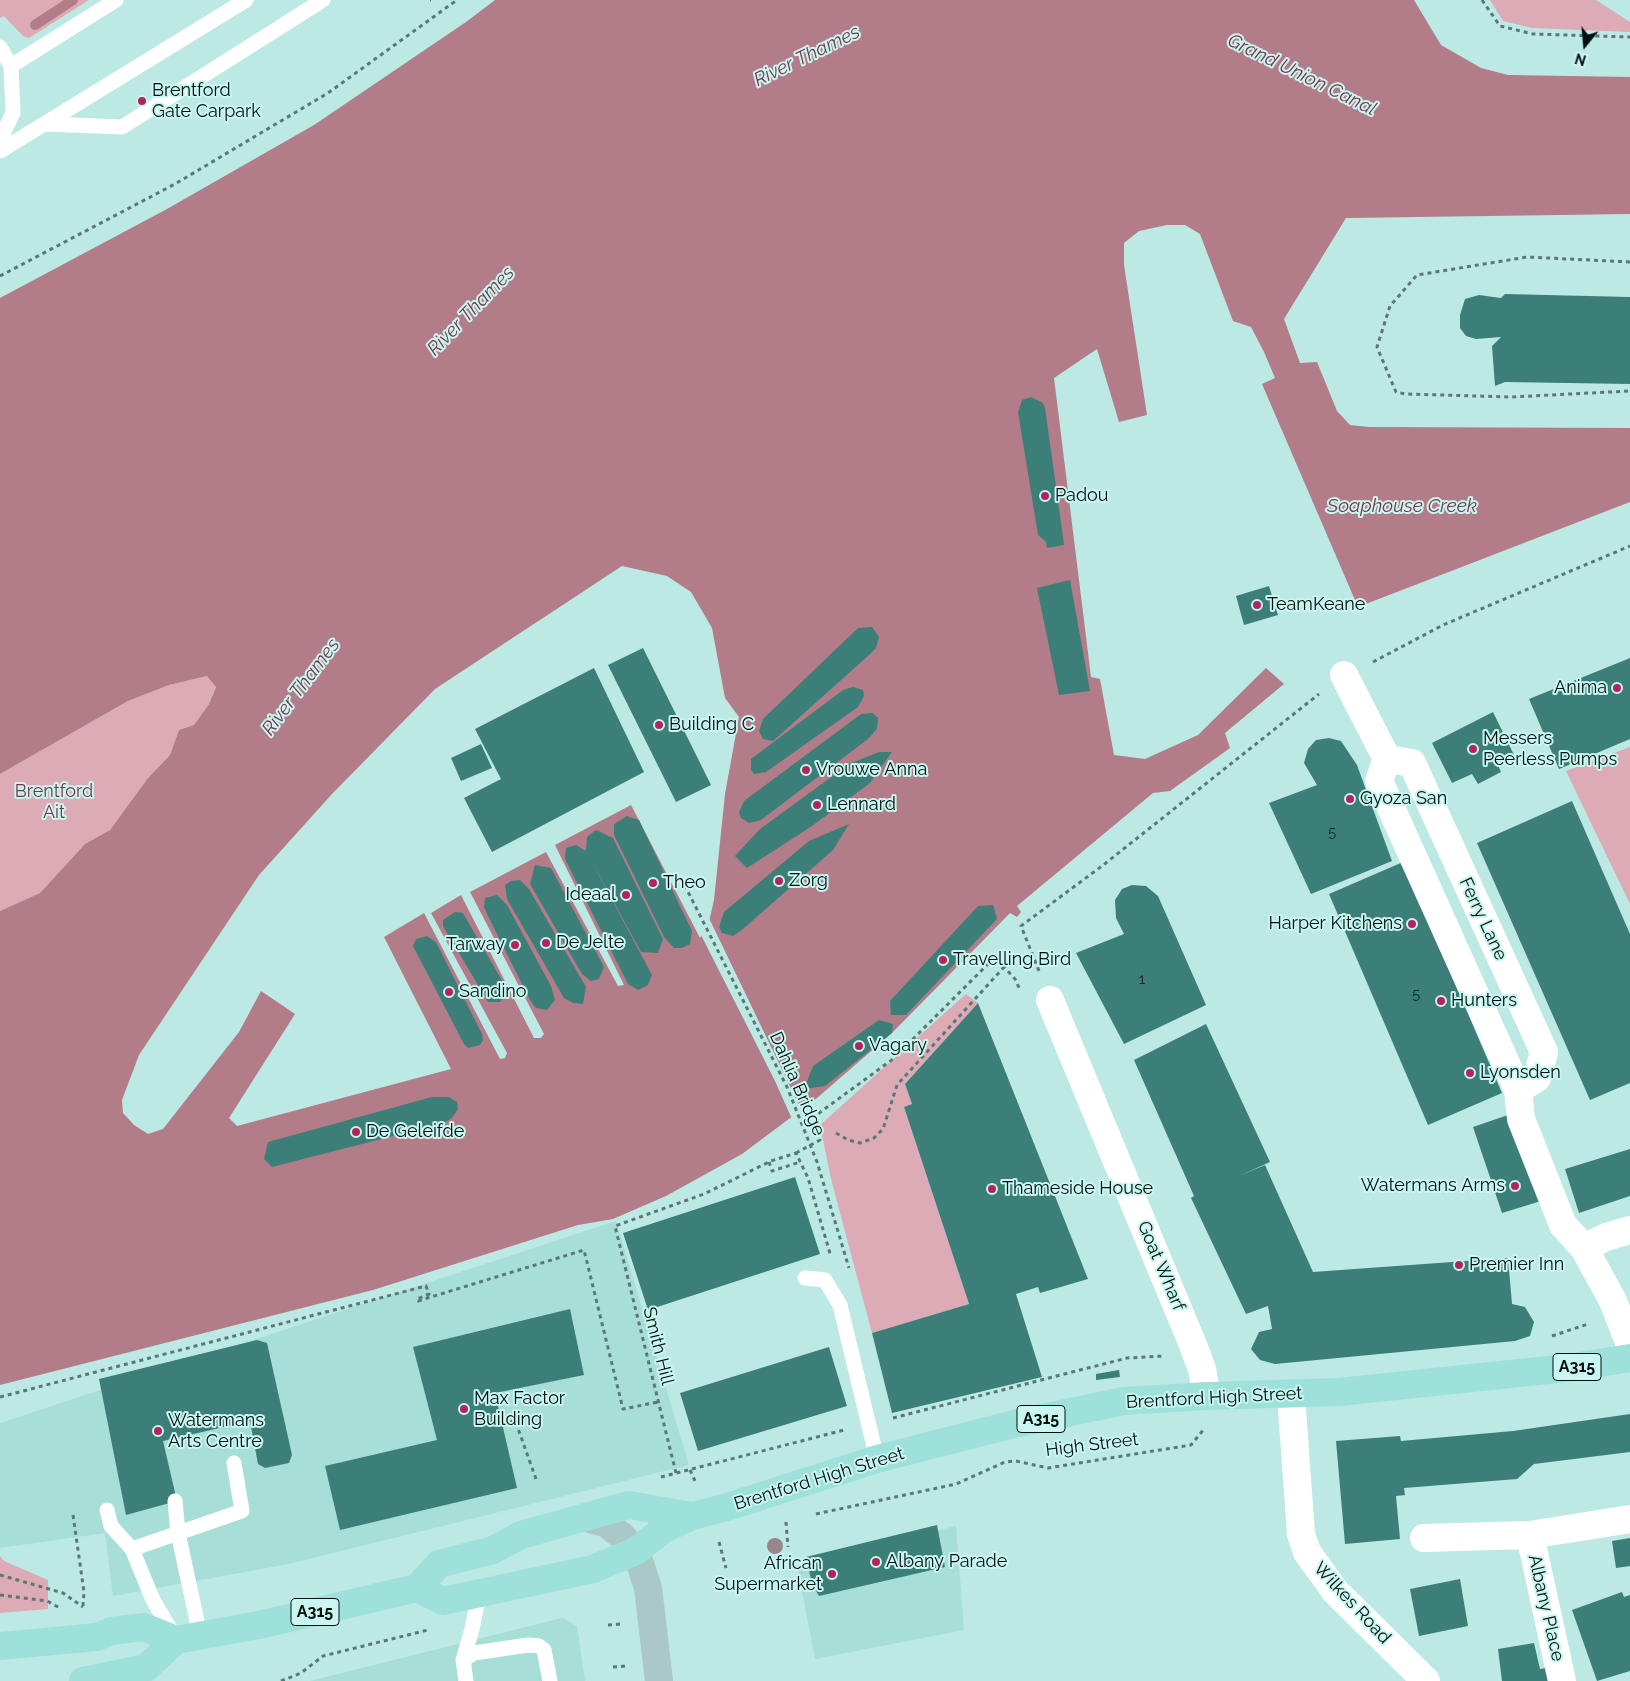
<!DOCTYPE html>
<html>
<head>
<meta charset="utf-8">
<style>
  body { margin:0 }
  #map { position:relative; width:1630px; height:1681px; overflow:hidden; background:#bce9e3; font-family:Raleway,sans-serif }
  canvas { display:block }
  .north { position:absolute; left:1560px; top:20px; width:50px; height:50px; -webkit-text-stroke:4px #c9f6f1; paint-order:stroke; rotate:197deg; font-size:14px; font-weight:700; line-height:20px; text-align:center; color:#010f0d }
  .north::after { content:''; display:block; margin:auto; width:18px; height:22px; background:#010f0d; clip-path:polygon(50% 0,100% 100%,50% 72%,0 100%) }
</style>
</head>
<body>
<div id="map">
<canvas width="1630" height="1681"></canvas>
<div class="north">N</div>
</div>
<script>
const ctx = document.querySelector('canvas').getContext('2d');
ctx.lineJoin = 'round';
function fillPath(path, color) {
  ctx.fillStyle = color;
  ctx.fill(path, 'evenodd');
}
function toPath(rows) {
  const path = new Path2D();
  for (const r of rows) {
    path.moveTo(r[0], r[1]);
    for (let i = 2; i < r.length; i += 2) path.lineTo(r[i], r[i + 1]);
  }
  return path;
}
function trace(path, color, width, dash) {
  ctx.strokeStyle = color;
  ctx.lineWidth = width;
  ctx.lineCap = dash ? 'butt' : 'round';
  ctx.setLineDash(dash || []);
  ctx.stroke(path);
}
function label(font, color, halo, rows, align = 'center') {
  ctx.font = font + ' Raleway,sans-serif';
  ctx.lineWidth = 4;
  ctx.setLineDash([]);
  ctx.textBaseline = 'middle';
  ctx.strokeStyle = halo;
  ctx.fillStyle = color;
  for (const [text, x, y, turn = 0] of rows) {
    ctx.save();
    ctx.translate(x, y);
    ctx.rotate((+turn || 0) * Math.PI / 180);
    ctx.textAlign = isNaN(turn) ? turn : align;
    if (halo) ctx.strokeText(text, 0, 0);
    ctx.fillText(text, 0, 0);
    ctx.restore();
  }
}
const built = toPath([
  [616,1221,689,1465,289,1564,113,1596,105,1533,0,1548,0,1423],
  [956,1526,964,1630,815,1659,797,1565],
  [562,1618,577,1626,585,1681,310,1681]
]);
const green = toPath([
  [0,0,89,0,29,38,23,36,4,16,0,18],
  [1490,0,1596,0,1630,22,1630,32,1532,28,1503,21],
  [207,676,216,686,209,704,194,725,179,730,170,755,148,778,110,830,85,844,40,893,0,911,0,774,128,701,169,685],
  [1630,747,1630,904,1566,771],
  [966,994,978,1003,905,1084,912,1104,904,1107,969,1304,872,1333,831,1179,820,1125],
  [0,1556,4,1561,48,1580,48,1609,0,1613]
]);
const water = toPath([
  [495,0,1414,0,1441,45,1481,68,1508,75,1630,77,1630,214,1346,218,1284,319,1300,363,1317,362,1337,411,1350,425,1369,427,1630,428,1630,502,1358,607,1262,384,1275,378,1264,352,1251,327,1233,321,1200,234,1185,225,1167,225,1139,231,1124,243,1124,265,1147,415,1119,422,1097,349,1054,378,1091,677,1100,679,1114,755,1145,759,1198,735,1266,668,1284,684,1225,733,1230,748,1170,791,1153,793,1017,906,1021,912,1017,917,1010,913,892,1033,817,1098,742,1154,666,1196,613,1219,578,1225,373,1290,0,1385,0,911,40,893,85,844,110,830,148,778,170,755,179,730,194,725,209,704,216,687,207,676,169,685,128,701,0,774,0,298,167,209,314,125,466,22],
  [622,566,667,576,691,592,712,628,725,698,739,717,725,794,714,900,709,922,700,938,631,805,555,845,624,985,618,986,546,852,470,892,544,1034,541,1038,534,1038,461,895,431,913,507,1053,505,1058,500,1059,424,913,384,937,451,1069,237,1126,229,1118,295,1014,261,991,239,1032,163,1129,148,1134,134,1125,123,1113,122,1100,139,1055,259,875,332,794,435,689]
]);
const pier = toPath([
  [708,916,802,1111,792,1119,775,1081,700,933]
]);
const stream = toPath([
  [35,25,73,0]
]);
const building = toPath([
  [1505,294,1630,297,1630,384,1505,382,1495,386,1492,346,1501,337,1476,339,1466,336,1460,328,1460,315,1465,299,1479,295,1501,298],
  [1031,397,1043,403,1045,408,1063,537,1064,545,1047,548,1046,542,1038,535,1018,412,1022,400],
  [1070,580,1090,691,1059,695,1037,588],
  [1269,586,1278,615,1244,625,1236,596],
  [872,627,879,637,876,648,869,655,773,741,763,739,759,731,763,719,858,628],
  [643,648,711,785,676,802,608,665],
  [1630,658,1630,739,1559,769,1529,699],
  [594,668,644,772,492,852,464,798,501,779,475,729],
  [853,687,863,690,864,696,858,707,766,772,754,774,751,770,751,759,843,690],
  [1493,712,1514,755,1497,763,1501,772,1478,784,1472,774,1452,783,1432,743],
  [873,713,878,718,877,729,868,739,761,820,749,823,741,818,739,812,744,801,861,714],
  [1329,738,1341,741,1357,765,1392,861,1311,894,1269,803,1317,785,1304,763,1308,749,1316,740],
  [481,744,492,768,461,781,451,758],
  [879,752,892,752,870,783,812,826,747,868,735,856,760,829,849,764],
  [1572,801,1630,934,1630,1083,1590,1100,1477,843],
  [627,816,639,820,692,931,690,944,682,948,674,948,664,937,614,835,614,824],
  [849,824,833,850,743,929,733,936,722,933,719,927,724,912,809,841],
  [596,830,613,838,663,939,658,953,641,952,586,851,587,837],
  [576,845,586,851,652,975,648,985,638,990,628,984,565,859,566,848],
  [1403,862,1502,1093,1428,1125,1329,894],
  [535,865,551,868,604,967,599,979,591,981,582,974,530,884],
  [520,880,529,889,586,987,583,1004,573,1003,564,998,507,899,505,885,511,881],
  [1132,885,1146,886,1158,896,1206,1005,1124,1044,1076,953,1124,934,1116,918,1115,900,1122,889],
  [497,895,507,905,551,986,555,1000,547,1010,536,1008,530,1000,488,916,484,907,485,898],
  [993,905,997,919,906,1015,891,1015,890,1001,978,906],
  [455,912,463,913,507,989,508,993,500,1002,488,1002,443,926,443,920],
  [427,936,436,942,482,1034,483,1040,480,1045,468,1048,464,1044,413,946,416,939],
  [978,1003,1088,1279,1040,1293,1038,1287,1016,1294,1042,1377,892,1413,872,1333,969,1304,904,1107,912,1104,905,1084],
  [879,1020,893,1024,892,1033,825,1086,804,1089,813,1066],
  [1206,1024,1270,1162,1239,1176,1265,1165,1313,1272,1508,1258,1512,1304,1525,1307,1534,1322,1530,1336,1515,1341,1275,1364,1260,1360,1251,1349,1259,1332,1272,1329,1268,1306,1246,1314,1191,1198,1194,1196,1134,1060],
  [432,1097,449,1097,457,1102,458,1109,452,1118,444,1123,272,1167,264,1159,268,1142],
  [1511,1114,1541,1201,1502,1213,1473,1127],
  [1630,1149,1630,1196,1579,1213,1565,1169],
  [795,1177,820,1254,648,1310,623,1233],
  [570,1309,584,1375,495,1393,517,1488,340,1530,325,1466,437,1440,413,1347],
  [257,1340,267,1343,292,1455,289,1463,265,1468,258,1464,250,1421,163,1441,177,1501,126,1515,99,1379],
  [829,1347,847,1406,698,1451,680,1393],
  [1119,1370,1120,1377,1096,1380,1096,1374],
  [1630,1414,1630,1452,1534,1464,1517,1479,1404,1488,1405,1495,1396,1496,1400,1539,1345,1544,1336,1441,1400,1436,1401,1441,1513,1431],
  [937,1525,945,1567,819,1596,812,1584,806,1557],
  [1630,1538,1630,1566,1616,1568,1612,1541],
  [1460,1579,1468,1626,1419,1636,1410,1589],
  [1622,1592,1624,1597,1630,1595,1630,1671,1597,1681,1572,1610],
  [1534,1643,1540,1669,1546,1668,1550,1681,1502,1681,1498,1649]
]);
const path = toPath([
  [430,0,431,0],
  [1482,0,1500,26,1533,34,1630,37],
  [1630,262,1527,257,1417,275,1390,306,1377,347,1396,392,1406,394,1511,397,1630,391],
  [0,276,175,184,328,93,457,0],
  [1373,662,1443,625,1630,546],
  [681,878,787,1087,817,1162,849,1268],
  [1039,971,1021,926,1102,866,1319,694],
  [836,1133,848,1140,860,1143,874,1138,883,1129,897,1085,1004,967],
  [796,1153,820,1140,815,1116,893,1059,995,957,1015,979,1020,990],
  [769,1162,772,1171,800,1162],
  [1552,1336,1588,1324],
  [0,1397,426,1286,429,1294,417,1299,418,1301,584,1250,623,1409,658,1402],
  [893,1418,1127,1358,1164,1356],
  [503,1426,515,1420,536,1479],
  [690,1470,696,1483],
  [676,1473,615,1226,704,1194,771,1161,796,1153,808,1178,831,1257],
  [661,1477,844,1430],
  [816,1514,956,1484,1005,1462,1016,1461,1048,1468,1191,1445,1204,1429],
  [73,1515,84,1592,83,1606],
  [786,1522,788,1547],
  [719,1542,726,1568],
  [0,1575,63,1593,83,1607],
  [0,1595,47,1601,60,1608],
  [608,1625,621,1624],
  [613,1667,626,1666],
  [281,1681,301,1673,323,1656,428,1630]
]);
const lane = toPath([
  [0,47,11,66,13,113,0,140],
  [11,66,116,0],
  [46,124,122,127,323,0],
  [0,151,246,0],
  [805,1278,825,1280,840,1305,877,1459],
  [175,1501,178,1533,200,1635],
  [107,1510,111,1526,132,1549,153,1600,176,1639],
  [132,1549,242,1511,234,1463],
  [463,1660,474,1653,528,1645,539,1646,544,1650,550,1681],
  [466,1681,463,1660,472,1629,479,1594]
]);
const street = toPath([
  [1344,675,1387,759,1379,781,1518,1090,1537,1078,1544,1052,1412,763,1387,759],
  [1050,1000,1193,1345,1202,1369,1207,1396],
  [1518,1090,1521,1119,1563,1225,1584,1248,1613,1301,1630,1345],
  [1584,1248,1606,1237,1630,1230],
  [1291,1395,1301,1534,1307,1552,1335,1591,1426,1681],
  [1530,1535,1630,1519],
  [1424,1538,1530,1535,1562,1681]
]);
const secondary = toPath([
  [586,1518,605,1523,622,1536,636,1551,648,1588,659,1681]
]);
const primary = toPath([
  [417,1588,443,1601,593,1569,636,1551,664,1529,692,1516,724,1508,877,1459,1018,1423,1124,1401,1207,1396,1339,1392,1567,1368,1630,1358],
  [0,1646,97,1637,111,1631,144,1627,176,1640],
  [83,1681,146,1668,176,1640,259,1625,417,1588,439,1564,493,1550,521,1535,614,1509,629,1505,692,1516]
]);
const trees = [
  [775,1546]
];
const markers = [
  [142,101,5,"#b3255a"],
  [1045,496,5,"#b3255a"],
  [1257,605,5,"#b3255a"],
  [1617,688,5,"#b3255a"],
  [659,725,5,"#b3255a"],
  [1473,749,5,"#b3255a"],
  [806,770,5,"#b3255a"],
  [1350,799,5,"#b3255a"],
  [817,805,5,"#b3255a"],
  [779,881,5,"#b3255a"],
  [653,883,5,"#b3255a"],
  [626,895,5,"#b3255a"],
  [1412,924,5,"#b3255a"],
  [546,943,5,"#b3255a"],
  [515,945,5,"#b3255a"],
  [943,960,5,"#b3255a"],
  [449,992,5,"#b3255a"],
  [1441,1001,5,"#b3255a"],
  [859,1046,5,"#b3255a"],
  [1470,1073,5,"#b3255a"],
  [356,1132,5,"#b3255a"],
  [1515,1186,5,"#b3255a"],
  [992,1189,5,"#b3255a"],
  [1459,1265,5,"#b3255a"],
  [464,1409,5,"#b3255a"],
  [158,1431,5,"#b3255a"],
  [876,1562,5,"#b3255a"],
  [832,1574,5,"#b3255a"]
];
const numberNames = [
  ["5",1332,832],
  ["1",1142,979],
  ["5",1416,994]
];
const shields = [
  [1577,1367,48],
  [1041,1419,48],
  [315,1612,48]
];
const shieldNames = [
  ["A315",1577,1367],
  ["A315",1041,1419],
  ["A315",315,1612]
];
const poiNames = [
  ["Brentford",152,91],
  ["Gate Carpark",152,112],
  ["Padou",1055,496],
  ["TeamKeane",1267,605],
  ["Anima",1607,688,"right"],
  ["Building C",669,725],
  ["Messers",1483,739],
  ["Peerless Pumps",1483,760],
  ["Vrouwe Anna",816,770],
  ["Gyoza San",1360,799],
  ["Lennard",827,805],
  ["Zorg",789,881],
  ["Theo",663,883],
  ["Ideaal",616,895,"right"],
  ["Harper Kitchens",1402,924,"right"],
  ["De Jelte",556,943],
  ["Tarway",505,945,"right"],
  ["Travelling Bird",953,960],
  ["Sandino",459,992],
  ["Hunters",1451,1001],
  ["Vagary",869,1046],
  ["Lyonsden",1480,1073],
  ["De Geleifde",366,1132],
  ["Watermans Arms",1505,1186,"right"],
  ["Thameside House",1002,1189],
  ["Premier Inn",1469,1265],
  ["Max Factor",474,1399],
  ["Building",474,1420],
  ["Watermans",168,1421],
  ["Arts Centre",168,1442],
  ["Albany Parade",886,1562],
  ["African",822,1564,"right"],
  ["Supermarket",822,1585,"right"]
];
const parkNames = [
  ["Brentford",54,792],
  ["Ait",54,813]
];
const streetNames = [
  ["Ferry Lane",1483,919,65],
  ["Dahlia Bridge",797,1084,66],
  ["Goat Wharf",1161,1266,67],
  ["Smith Hill",658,1346,76],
  ["Brentford High Street",1214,1398,-3],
  ["High Street",1092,1445,-7],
  ["Brentford High Street",819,1479,-17],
  ["Wilkes Road",1352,1603,47],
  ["Albany Place",1546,1608,77]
];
const waterNames = [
  ["River Thames",807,56,-26],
  ["Grand Union Canal",1302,75,26],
  ["River Thames",471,311,-46],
  ["Soaphouse Creek",1402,506],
  ["River Thames",301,687,-53]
];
fillPath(built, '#a7ded8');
fillPath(green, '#dcabb6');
fillPath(water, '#b27c88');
fillPath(pier, '#bce9e3');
trace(stream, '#b27c88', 10);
fillPath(building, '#3c7f79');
trace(path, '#5b7874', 3, [4, 4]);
trace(lane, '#fff', 15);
trace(street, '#fff', 28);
trace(secondary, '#aac9c6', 28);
trace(primary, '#9ee1db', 28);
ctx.fillStyle = '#98858e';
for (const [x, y] of trees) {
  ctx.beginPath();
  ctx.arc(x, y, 8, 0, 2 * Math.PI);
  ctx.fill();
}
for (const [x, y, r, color] of markers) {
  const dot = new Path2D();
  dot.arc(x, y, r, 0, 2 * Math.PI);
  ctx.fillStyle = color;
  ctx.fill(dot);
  trace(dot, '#c9f6f1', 2);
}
label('15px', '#102b28', null, numberNames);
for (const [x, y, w] of shields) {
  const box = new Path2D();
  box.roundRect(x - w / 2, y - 13.5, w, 27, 4);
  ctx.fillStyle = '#c9f6f1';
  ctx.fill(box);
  trace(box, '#010f0d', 1);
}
label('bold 16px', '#010f0d', null, shieldNames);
label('18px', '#010f0d', '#c9f6f1', poiNames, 'left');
label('18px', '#7a3448', '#c9f6f1', parkNames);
label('18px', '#010f0d', '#c9f6f1', streetNames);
label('italic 19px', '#7b3549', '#c9f6f1', waterNames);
</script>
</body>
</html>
